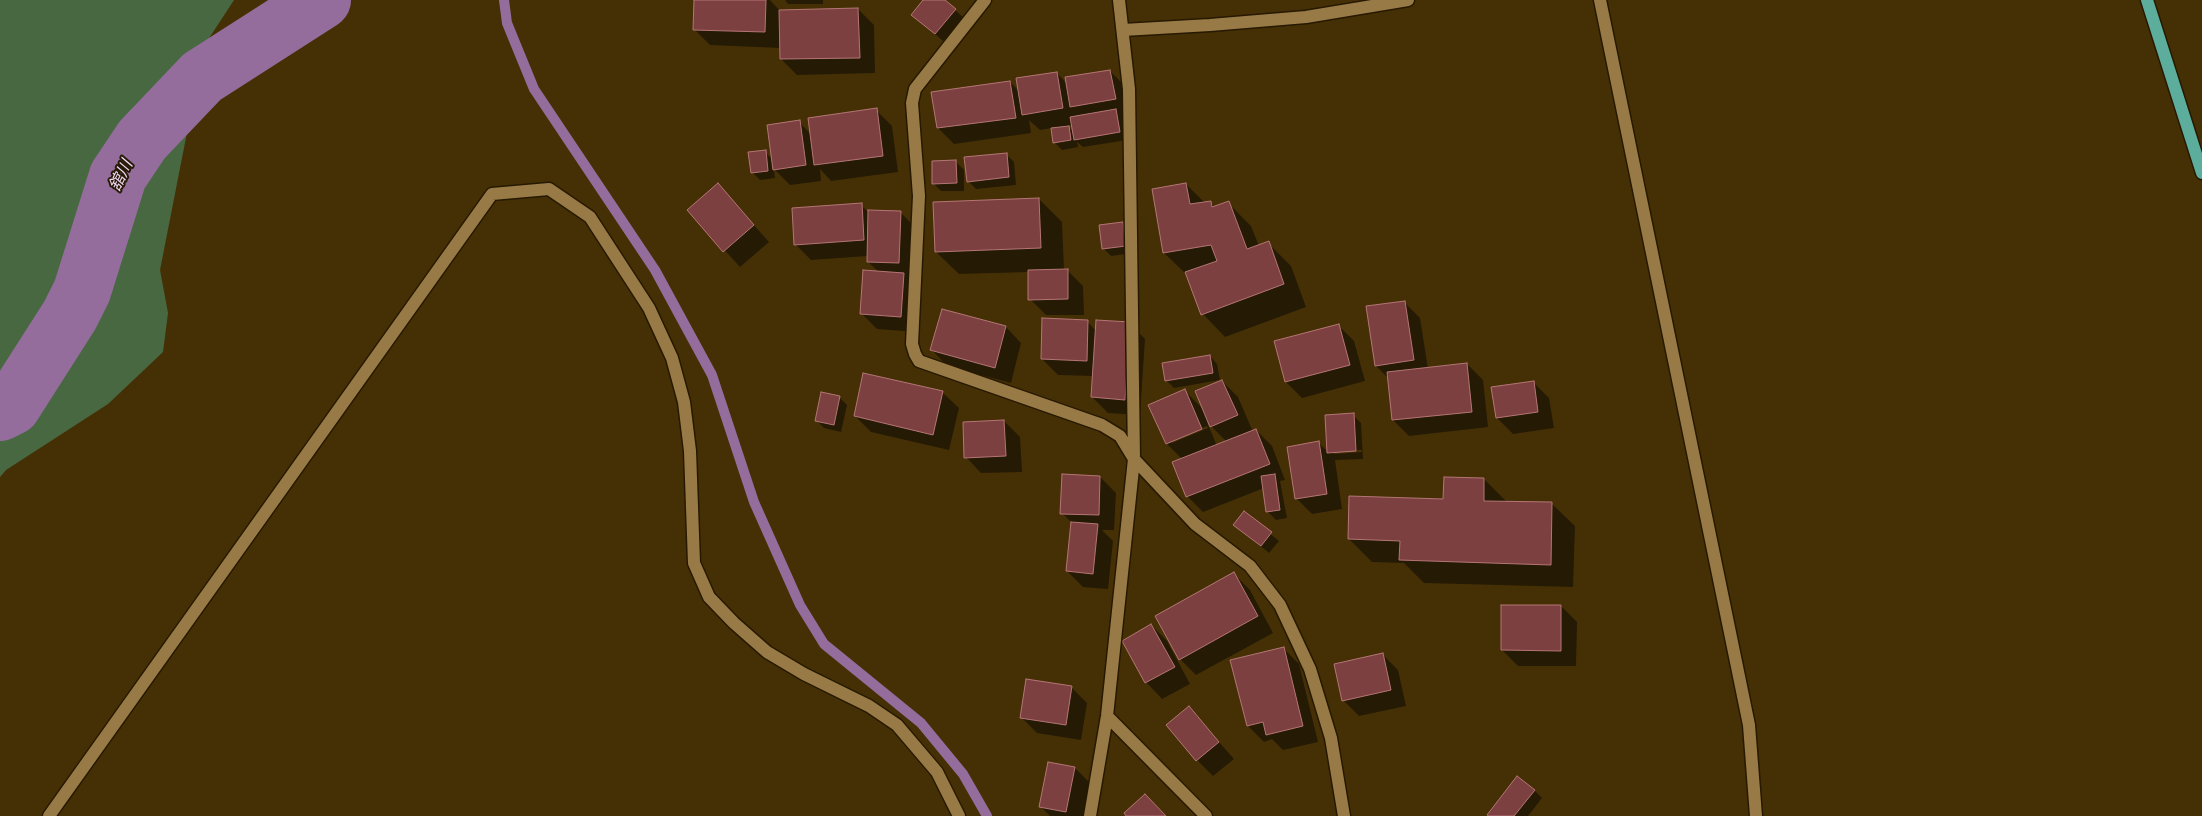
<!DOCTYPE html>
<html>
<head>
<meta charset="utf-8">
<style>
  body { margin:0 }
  canvas { display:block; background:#453006 }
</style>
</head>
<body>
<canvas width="2202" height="816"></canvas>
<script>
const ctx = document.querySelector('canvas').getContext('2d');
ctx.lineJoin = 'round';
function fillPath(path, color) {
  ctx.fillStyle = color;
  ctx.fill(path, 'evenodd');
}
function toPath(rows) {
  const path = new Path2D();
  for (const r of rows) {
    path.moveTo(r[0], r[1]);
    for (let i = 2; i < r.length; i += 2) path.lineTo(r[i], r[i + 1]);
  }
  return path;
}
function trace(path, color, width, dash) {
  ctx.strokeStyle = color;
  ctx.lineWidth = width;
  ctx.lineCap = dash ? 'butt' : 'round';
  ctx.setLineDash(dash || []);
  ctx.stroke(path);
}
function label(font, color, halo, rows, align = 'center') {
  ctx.font = font + ' "Nunito Sans","Noto Sans JP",sans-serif';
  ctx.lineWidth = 4;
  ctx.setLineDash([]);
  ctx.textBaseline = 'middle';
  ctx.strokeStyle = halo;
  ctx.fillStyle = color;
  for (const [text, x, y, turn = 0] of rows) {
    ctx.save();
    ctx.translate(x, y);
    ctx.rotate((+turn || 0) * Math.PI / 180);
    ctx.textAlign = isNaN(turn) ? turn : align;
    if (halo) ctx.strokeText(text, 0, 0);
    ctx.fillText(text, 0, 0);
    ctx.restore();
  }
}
const green = toPath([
  [0,0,234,0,204,46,160,270,168,313,163,352,108,404,6,470,0,477]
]);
const shadow = toPath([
  [696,0,770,0,781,12,858,9,874,25,875,73,797,75,781,59,781,48,710,45,694,29],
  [785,0,823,0,823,4,788,4],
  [925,0,943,0,963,17,943,41,919,20],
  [1110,71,1126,87,1131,115,1122,116,1127,140,1083,147,1077,142,1078,147,1062,150,1054,142,1052,128,1040,130,1029,120,1031,133,954,144,938,128,1010,82,1020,92,1057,73,1067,84],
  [1072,125,1074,132,1067,126],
  [876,110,892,126,898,172,831,181,820,169,821,181,790,185,774,169,775,178,760,180,752,172,765,152,773,160,799,122,811,134],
  [1006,154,1014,162,1016,185,976,189,968,181],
  [956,162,964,170,964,191,941,191,933,183],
  [1186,184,1205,203,1210,202,1215,207,1228,203,1251,226,1259,246,1268,243,1291,266,1306,307,1225,337,1203,314,1187,275,1164,253],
  [718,185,769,242,740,267,688,210],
  [1039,199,1062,222,1064,270,1067,270,1083,286,1084,315,1046,315,1030,299,1029,272,959,274,936,252],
  [861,205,868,212,900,212,916,228,915,278,908,278,920,290,917,332,877,329,861,313,879,272,868,262,868,256,811,260,795,244],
  [1123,223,1131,231,1133,253,1111,256,1103,248],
  [1404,302,1420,318,1428,369,1467,364,1483,380,1488,427,1409,436,1393,420,1388,378,1376,366],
  [1087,321,1096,331,1129,323,1145,339,1140,415,1108,413,1092,397,1093,376,1058,375,1042,359],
  [1338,325,1354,341,1365,381,1302,398,1286,382],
  [1006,327,1021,343,1011,383,947,366,932,350],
  [1210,356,1217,364,1220,380,1174,388,1166,380],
  [864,375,943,393,959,408,949,450,871,432,855,416],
  [1222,381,1238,397,1253,432,1256,430,1272,446,1285,480,1280,481,1287,518,1276,520,1268,512,1264,488,1203,512,1187,496,1182,459,1167,444,1185,391,1205,411],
  [1207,422,1227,442,1217,446],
  [1207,426,1208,428,1172,443,1172,440],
  [1534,383,1549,398,1554,428,1513,434,1497,418],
  [839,397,847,405,841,432,824,428,816,420],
  [1353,415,1361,423,1363,459,1335,460,1342,509,1312,514,1296,498,1319,443,1328,452],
  [1362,450,1362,452,1334,454,1334,451],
  [1004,421,1020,437,1022,472,981,473,966,457],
  [1100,477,1116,493,1114,530,1102,530,1113,541,1108,589,1083,587,1067,571,1072,523,1062,513],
  [1484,479,1507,502,1552,504,1575,526,1573,587,1424,583,1404,563,1372,562,1349,539,1445,500],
  [1244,513,1279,541,1269,553,1235,525],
  [1234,574,1250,590,1273,633,1196,675,1180,659],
  [1561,606,1577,622,1576,666,1518,666,1502,650],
  [1151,625,1167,641,1190,684,1162,699,1147,683,1123,641],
  [1283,648,1299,664,1318,742,1283,750,1272,739,1264,742,1248,726],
  [1382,654,1398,670,1406,706,1359,716,1343,700],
  [1071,687,1087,703,1081,740,1037,733,1021,717],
  [1189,708,1234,759,1213,776,1197,760],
  [1049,763,1075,768,1091,784,1084,816,1050,816,1040,806],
  [1534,790,1542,798,1528,816,1490,816]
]);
const stream = toPath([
  [504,0,507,23,534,89,655,270,712,375,754,502,800,605,824,644,921,723,963,774,987,816]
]);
const river = toPath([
  [0,412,12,406,70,315,82,291,118,176,142,140,202,77,322,0]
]);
const building = toPath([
  [694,0,766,0,765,32,693,30,694,0],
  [923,0,945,0,956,9,935,34,911,15,923,0],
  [858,8,860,58,780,59,779,10,858,8],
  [1110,70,1116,99,1070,107,1065,77,1110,70],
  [1057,72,1063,108,1022,115,1016,78,1057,72],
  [1010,81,1016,118,937,128,931,92,1010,81],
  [877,108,883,156,814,165,808,118,877,108],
  [1116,109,1120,132,1074,140,1070,117,1116,109],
  [800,120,806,165,773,170,767,125,800,120],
  [1069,126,1071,140,1053,143,1051,128,1069,126],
  [766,150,768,171,751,173,748,152,766,150],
  [1007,153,1009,177,967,182,964,157,1007,153],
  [956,160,957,183,932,184,932,161,956,160],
  [718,183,754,225,723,252,687,210,718,183],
  [1186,183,1190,204,1211,201,1212,207,1229,201,1247,249,1269,241,1284,284,1201,315,1185,272,1217,261,1211,245,1163,253,1152,189,1186,183],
  [1039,198,1041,248,935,252,933,202,1039,198],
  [862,203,864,240,794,245,792,208,862,203],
  [868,210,901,211,899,263,867,262,868,210],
  [1123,222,1126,246,1102,249,1099,225,1123,222],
  [1068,269,1068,299,1028,300,1028,270,1068,269],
  [863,270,904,273,901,317,860,314,863,270],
  [1405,301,1414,360,1375,366,1366,306,1405,301],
  [942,309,1006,326,995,368,930,350,942,309],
  [1042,318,1088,320,1087,361,1041,359,1042,318],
  [1096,320,1130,322,1125,400,1091,397,1096,320],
  [1339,324,1350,365,1285,382,1274,341,1339,324],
  [1210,355,1213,373,1165,381,1162,363,1210,355],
  [1467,363,1472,412,1392,420,1387,372,1467,363],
  [863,373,943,391,933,435,854,416,863,373],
  [1222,380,1238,415,1210,427,1195,391,1222,380],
  [1534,381,1538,412,1496,418,1491,387,1534,381],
  [1185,389,1202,429,1166,444,1148,405,1185,389],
  [821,392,840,396,834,425,815,421,821,392],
  [1354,413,1356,451,1327,453,1325,415,1354,413],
  [1004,420,1006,456,964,458,963,422,1004,420],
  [1256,429,1270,464,1186,497,1172,462,1256,429],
  [1319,441,1327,494,1295,499,1287,447,1319,441],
  [1062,474,1100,476,1099,515,1060,514,1062,474],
  [1275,474,1280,510,1266,512,1261,476,1275,474],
  [1444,477,1484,478,1484,501,1552,502,1551,565,1399,560,1400,541,1348,539,1349,496,1443,499,1444,477],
  [1244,511,1272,532,1261,546,1233,525,1244,511],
  [1071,522,1098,524,1093,574,1066,571,1071,522],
  [1234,572,1258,616,1179,660,1155,616,1234,572],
  [1501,605,1561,605,1561,651,1501,650,1501,605],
  [1151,624,1175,667,1145,683,1122,641,1151,624],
  [1284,647,1303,726,1266,735,1263,722,1247,726,1230,660,1284,647],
  [1383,653,1391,690,1342,701,1334,664,1383,653],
  [1026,679,1072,686,1066,725,1020,718,1026,679],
  [1189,706,1219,742,1196,761,1166,725,1189,706],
  [1048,762,1075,767,1066,812,1039,807,1048,762],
  [1517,776,1535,790,1514,816,1489,816,1487,815,1517,776],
  [1145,794,1166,816,1126,816,1124,813,1145,794]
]);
const minor = toPath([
  [985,0,915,89,912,103,919,196,912,344,915,354,919,361,1102,425,1120,436,1134,459,1195,524,1250,566,1280,605,1310,669,1331,738,1344,816],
  [1600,0,1749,725,1756,816],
  [1123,30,1210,25,1306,17,1408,0],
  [1107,716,1206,816],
  [49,816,492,194,549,189,590,217,649,308,672,358,684,402,690,451,694,563,709,597,734,623,767,652,804,674,869,706,897,725,937,772,959,816],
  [1090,816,1107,716,1134,459,1129,89,1119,0]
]);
const major = toPath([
  [2147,0,2202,173]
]);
const waterNames = [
  ["舘川",122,176,-64]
];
fillPath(green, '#486841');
fillPath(shadow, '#0007');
trace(stream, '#946d9d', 10);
trace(river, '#946d9d', 58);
fillPath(building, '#7d4040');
trace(building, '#b47575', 1);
trace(minor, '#271900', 15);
trace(major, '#271900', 15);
trace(minor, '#987a46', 12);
trace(major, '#5dad9d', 12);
label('italic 16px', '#f1daf6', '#261a05', waterNames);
</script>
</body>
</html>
